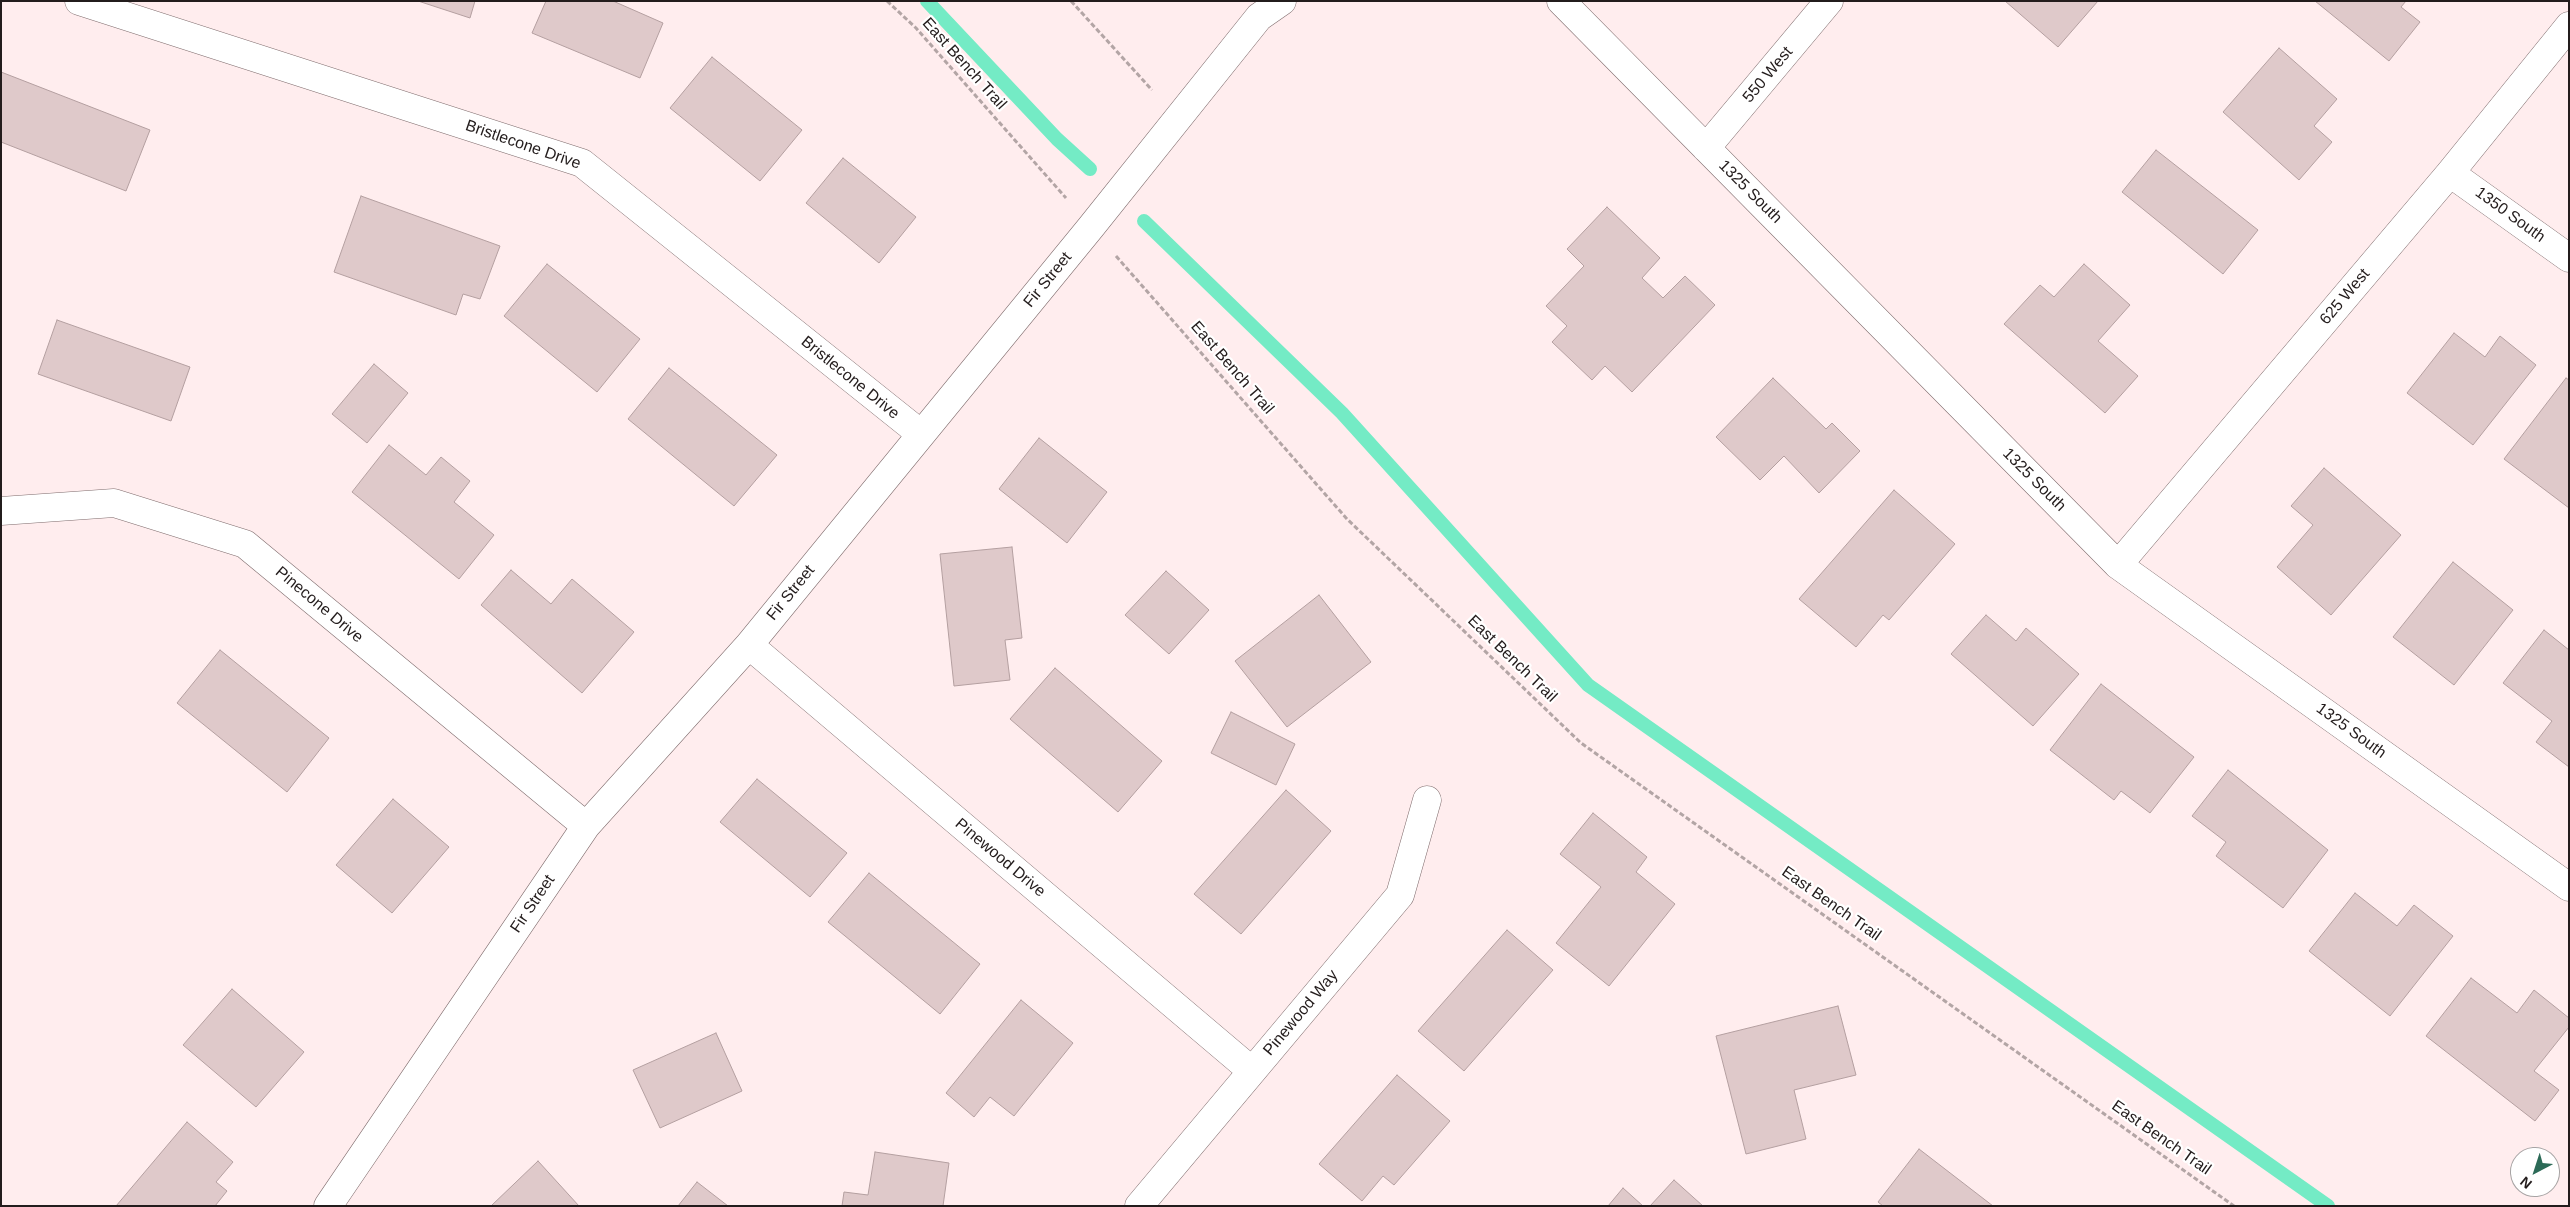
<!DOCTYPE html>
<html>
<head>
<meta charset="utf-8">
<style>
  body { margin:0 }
  #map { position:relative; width:2570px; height:1207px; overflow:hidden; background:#ffedee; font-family:Arial,sans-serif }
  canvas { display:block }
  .frame { position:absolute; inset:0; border:2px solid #231c1c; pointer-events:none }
  .north { position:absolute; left:2510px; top:1147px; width:50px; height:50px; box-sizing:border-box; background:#fff; border:1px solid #a7a4a4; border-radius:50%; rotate:220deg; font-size:14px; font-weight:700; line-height:20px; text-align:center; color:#231c1c }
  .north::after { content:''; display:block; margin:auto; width:18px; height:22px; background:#2c6a57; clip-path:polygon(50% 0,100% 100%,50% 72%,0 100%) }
</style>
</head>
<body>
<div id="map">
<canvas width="2570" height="1207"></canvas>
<div class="frame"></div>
<div class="north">N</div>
</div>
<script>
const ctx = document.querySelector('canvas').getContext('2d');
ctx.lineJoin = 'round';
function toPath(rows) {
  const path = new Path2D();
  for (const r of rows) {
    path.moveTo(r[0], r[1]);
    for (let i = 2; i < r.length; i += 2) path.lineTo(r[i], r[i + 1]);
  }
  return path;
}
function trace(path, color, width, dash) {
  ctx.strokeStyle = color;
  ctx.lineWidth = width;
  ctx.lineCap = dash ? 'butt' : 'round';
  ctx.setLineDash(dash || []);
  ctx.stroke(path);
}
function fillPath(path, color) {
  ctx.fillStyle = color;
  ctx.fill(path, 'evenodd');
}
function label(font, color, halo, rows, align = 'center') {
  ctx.font = font + ' Arial,sans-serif';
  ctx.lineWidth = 4.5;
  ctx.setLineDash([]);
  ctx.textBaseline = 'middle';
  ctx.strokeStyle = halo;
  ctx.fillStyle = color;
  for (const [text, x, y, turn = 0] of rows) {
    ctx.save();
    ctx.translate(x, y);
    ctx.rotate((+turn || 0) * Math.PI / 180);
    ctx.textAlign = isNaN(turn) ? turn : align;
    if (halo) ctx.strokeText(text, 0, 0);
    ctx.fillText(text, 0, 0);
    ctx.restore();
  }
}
const stream = toPath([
  [927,1,1057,139,1090,169],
  [1144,221,1342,413,1588,685,2328,1206]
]);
const building = toPath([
  [418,1,475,1,470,18,418,1],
  [546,1,613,1,663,23,640,78,532,33,546,1],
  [2005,1,2098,1,2058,47,2005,1],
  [2315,1,2406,1,2401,7,2420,22,2389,61,2315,1],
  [2279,48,2337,99,2314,126,2332,142,2299,180,2223,112,2279,48],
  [712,57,802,130,760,181,670,108,712,57],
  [1,72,150,130,126,191,1,142,1,72],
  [2156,150,2258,230,2223,274,2122,192,2156,150],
  [843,158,916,217,879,263,806,203,843,158],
  [361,196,500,246,480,299,463,294,456,315,334,272,361,196],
  [1607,207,1660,258,1642,278,1663,298,1685,276,1715,305,1632,392,1605,366,1592,380,1552,342,1567,326,1546,306,1584,266,1567,249,1607,207],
  [547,264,640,339,597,392,504,316,547,264],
  [2084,264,2130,305,2098,341,2138,376,2105,413,2004,324,2040,285,2054,297,2084,264],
  [57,320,190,367,171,421,38,374,57,320],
  [2454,333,2485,357,2500,336,2536,365,2473,445,2407,393,2454,333],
  [374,364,408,393,367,443,332,414,374,364],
  [669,368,777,455,734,506,628,419,669,368],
  [1773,378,1826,429,1832,423,1860,451,1819,493,1784,456,1760,480,1716,437,1773,378],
  [2566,378,2569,380,2569,508,2504,459,2566,378],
  [1039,438,1107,492,1067,543,999,489,1039,438],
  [389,445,426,475,441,457,470,481,454,502,494,535,459,579,352,492,389,445],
  [2324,468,2401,535,2331,615,2277,567,2313,525,2291,506,2324,468],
  [1894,490,1955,544,1889,620,1883,615,1856,647,1799,599,1894,490],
  [1012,547,1022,638,1005,640,1010,680,954,686,940,554,1012,547],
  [2453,562,2513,610,2454,685,2393,637,2453,562],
  [511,570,551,604,572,579,634,632,582,693,481,605,511,570],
  [1166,571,1209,610,1169,654,1125,615,1166,571],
  [1319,595,1371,662,1287,727,1235,661,1319,595],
  [1986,615,2016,641,2026,628,2079,674,2033,726,1951,654,1986,615],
  [2544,630,2569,650,2569,767,2536,742,2552,721,2503,683,2544,630],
  [220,650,329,738,287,792,177,703,220,650],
  [1055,668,1162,761,1118,812,1010,719,1055,668],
  [2101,684,2194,757,2150,813,2121,791,2114,800,2050,750,2101,684],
  [1231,712,1295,744,1276,785,1211,753,1231,712],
  [2228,770,2328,850,2283,908,2216,856,2226,842,2192,816,2228,770],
  [757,779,847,853,810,897,720,822,757,779],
  [1286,790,1331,831,1241,934,1194,894,1286,790],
  [393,799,449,847,392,913,336,865,393,799],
  [1593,813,1647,857,1636,872,1675,904,1609,986,1556,943,1601,887,1560,854,1593,813],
  [869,873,980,964,940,1014,828,922,869,873],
  [2355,893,2397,926,2414,905,2453,936,2390,1016,2309,951,2355,893],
  [1507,930,1553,970,1464,1071,1418,1031,1507,930],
  [2471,978,2517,1013,2534,990,2569,1018,2569,1027,2534,1071,2559,1090,2535,1121,2426,1036,2471,978],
  [232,989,304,1052,256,1107,183,1045,232,989],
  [1021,1000,1073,1043,1014,1116,990,1097,974,1117,946,1093,1021,1000],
  [1838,1006,1856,1075,1794,1090,1806,1139,1746,1154,1716,1036,1838,1006],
  [716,1033,742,1091,660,1128,633,1070,716,1033],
  [1397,1075,1450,1121,1394,1185,1383,1176,1362,1201,1319,1164,1397,1075],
  [187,1122,233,1162,216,1182,227,1191,215,1206,116,1206,187,1122],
  [1919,1149,1993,1206,1883,1206,1878,1202,1919,1149],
  [875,1152,949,1163,943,1206,842,1206,844,1192,868,1195,875,1152],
  [538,1161,579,1206,491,1206,538,1161],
  [1674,1180,1703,1206,1650,1206,1674,1180],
  [697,1182,728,1206,678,1206,697,1182],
  [1623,1188,1643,1206,1608,1206,1623,1188]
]);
const path = toPath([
  [887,1,916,28,1066,198],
  [1071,1,1152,90],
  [1116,256,1347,519,1581,743,2234,1206]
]);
const minor = toPath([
  [79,1,582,163,921,434],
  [1561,1,2118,565,2569,887],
  [1706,148,1829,1],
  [2450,173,2569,258],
  [1,511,114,503,245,544,586,826],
  [2118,565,2450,173,2569,26],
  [749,645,1252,1071],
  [328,1206,586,826,749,645,1091,227,1259,17,1282,1],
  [1139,1206,1400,895,1427,800]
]);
const streetNames = [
  ["East Bench Trail",964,64,48],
  ["550 West",1768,75,-50],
  ["Bristlecone Drive",523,145,19],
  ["1325 South",1750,192,45],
  ["1350 South",2510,215,36],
  ["Fir Street",1048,280,-51],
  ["625 West",2345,297,-50],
  ["East Bench Trail",1232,368,49],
  ["Bristlecone Drive",850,378,39],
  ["1325 South",2034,480,45],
  ["Fir Street",791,593,-51],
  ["Pinecone Drive",319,605,40],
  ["East Bench Trail",1512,659,44],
  ["1325 South",2351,731,36],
  ["Pinewood Drive",1000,858,40],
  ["Fir Street",533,904,-56],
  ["East Bench Trail",1831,904,35],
  ["Pinewood Way",1301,1013,-50],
  ["East Bench Trail",2161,1138,35]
];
trace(stream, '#74ebc5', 14);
fillPath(building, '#dfc9ca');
trace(building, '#b49fa0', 1);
trace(minor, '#7f6c6d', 29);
trace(path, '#b3a5a5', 3, [5, 2.5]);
trace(minor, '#fff', 28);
label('16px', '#231c1c', '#fff', streetNames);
</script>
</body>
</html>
